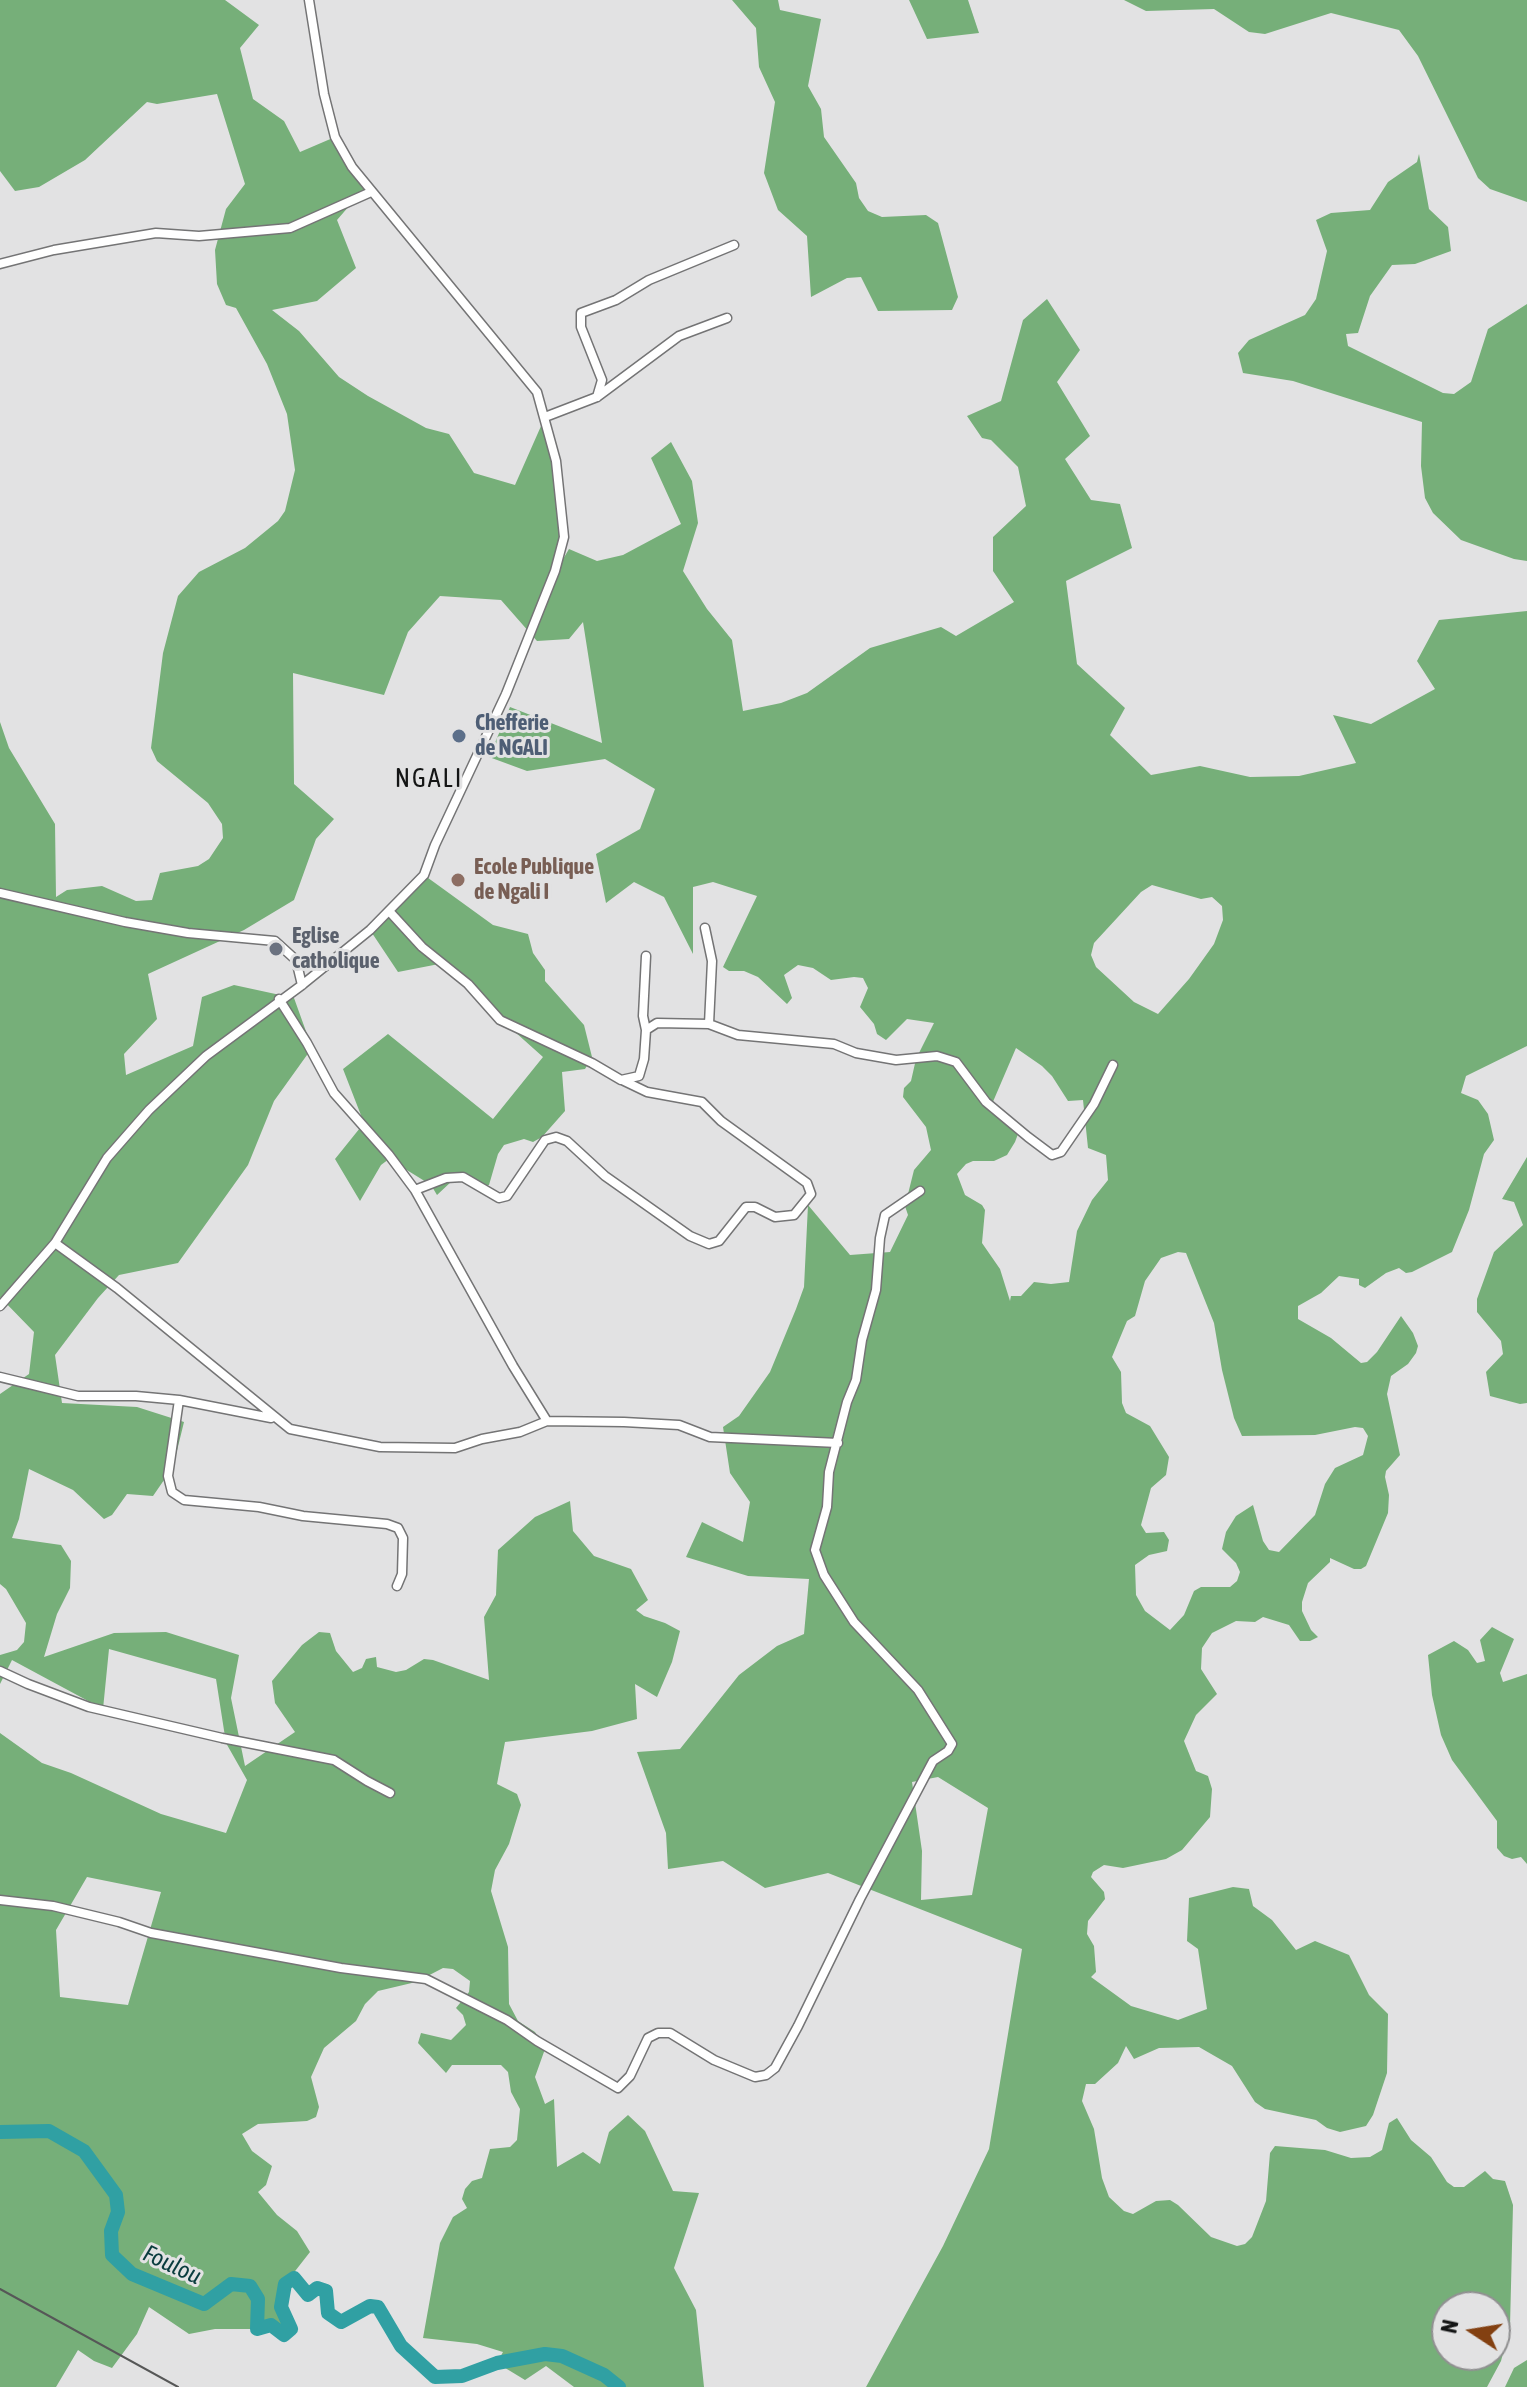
<!DOCTYPE html>
<html>
<head>
<meta charset="utf-8">
<style>
  body { margin:0 }
  #map { position:relative; width:1527px; height:2387px; overflow:hidden; background:#e2e2e3; font-family:"Asap Condensed",sans-serif }
  canvas { display:block }
  .north { position:absolute; left:1431px; top:2291px; width:80px; height:80px; box-sizing:border-box; background:#e2e2e3; border:2px solid #909091; border-radius:50%; rotate:282deg; font-size:22px; font-weight:700; line-height:32px; text-align:center; color:#141515 }
  .north::after { content:''; display:block; margin:auto; width:28px; height:36px; background:#834011; clip-path:polygon(50% 0,100% 100%,50% 72%,0 100%) }
</style>
</head>
<body>
<div id="map">
<canvas width="1527" height="2387"></canvas>
<div class="north">N</div>
</div>
<script>
const ctx = document.querySelector('canvas').getContext('2d');
ctx.lineJoin = 'round';
function fillPath(path, color) {
  ctx.fillStyle = color;
  ctx.fill(path, 'evenodd');
}
function toPath(rows) {
  const path = new Path2D();
  for (const r of rows) {
    path.moveTo(r[0], r[1]);
    for (let i = 2; i < r.length; i += 2) path.lineTo(r[i], r[i + 1]);
  }
  return path;
}
function trace(path, color, width, dash) {
  ctx.strokeStyle = color;
  ctx.lineWidth = width;
  ctx.lineCap = dash ? 'butt' : 'round';
  ctx.setLineDash(dash || []);
  ctx.stroke(path);
}
function label(font, color, halo, rows, align = 'center') {
  ctx.font = font + ' "Asap Condensed",sans-serif';
  ctx.lineWidth = 6;
  ctx.setLineDash([]);
  ctx.textBaseline = 'middle';
  ctx.strokeStyle = halo;
  ctx.fillStyle = color;
  for (const [text, x, y, turn = 0] of rows) {
    ctx.save();
    ctx.translate(x, y);
    ctx.rotate((+turn || 0) * Math.PI / 180);
    ctx.textAlign = isNaN(turn) ? turn : align;
    if (halo) ctx.strokeText(text, 0, 0);
    ctx.fillText(text, 0, 0);
    ctx.restore();
  }
}
const forest = toPath([
  [0,0,225,0,259,25,240,48,253,99,284,121,300,152,335,137,371,192,350,205,337,220,356,268,317,301,272,310,299,331,339,377,368,396,426,428,449,434,474,473,515,485,545,417,556,461,564,537,559,566,569,549,597,561,623,555,681,524,651,458,671,442,692,481,698,523,683,571,707,609,732,640,743,711,781,703,807,693,870,648,941,627,956,636,1014,602,993,571,993,537,1026,506,1018,467,991,440,982,438,967,416,1001,401,1023,320,1047,299,1080,350,1057,382,1090,436,1065,459,1091,500,1120,504,1132,548,1066,581,1077,664,1125,708,1110,735,1151,775,1200,766,1250,777,1299,776,1356,763,1333,715,1371,724,1435,689,1417,661,1439,620,1527,611,1527,1046,1466,1076,1461,1093,1478,1100,1488,1114,1494,1140,1484,1154,1469,1210,1452,1252,1412,1272,1406,1273,1399,1268,1386,1273,1365,1288,1359,1285,1359,1279,1339,1276,1321,1293,1298,1306,1298,1319,1331,1338,1361,1363,1367,1362,1377,1352,1401,1316,1413,1333,1418,1346,1416,1353,1408,1364,1391,1376,1387,1394,1400,1455,1386,1471,1385,1477,1389,1495,1388,1513,1366,1566,1361,1569,1354,1569,1330,1558,1330,1562,1308,1583,1302,1602,1302,1611,1311,1630,1318,1637,1310,1641,1300,1641,1289,1625,1263,1617,1255,1622,1236,1621,1212,1633,1202,1648,1201,1669,1217,1694,1196,1715,1184,1741,1196,1771,1208,1776,1212,1789,1210,1817,1182,1850,1166,1859,1123,1868,1104,1865,1093,1872,1091,1877,1104,1892,1105,1899,1088,1921,1087,1934,1094,1946,1096,1972,1091,1977,1131,2006,1178,2020,1207,2009,1198,1949,1187,1941,1189,1898,1233,1887,1249,1889,1253,1906,1272,1920,1296,1950,1315,1941,1349,1955,1369,1995,1388,2014,1387,2073,1373,2115,1366,2126,1340,2132,1327,2128,1316,2120,1265,2109,1255,2102,1232,2066,1199,2047,1159,2048,1134,2059,1126,2046,1118,2063,1095,2084,1086,2084,1082,2101,1094,2129,1102,2178,1109,2197,1124,2211,1133,2214,1156,2201,1170,2200,1178,2205,1211,2237,1237,2246,1245,2244,1252,2237,1266,2201,1270,2153,1275,2146,1325,2150,1351,2158,1370,2157,1382,2150,1389,2123,1397,2118,1411,2140,1431,2157,1447,2182,1454,2187,1464,2187,1485,2171,1493,2179,1505,2181,1513,2205,1510,2326,1501,2361,1487,2387,866,2387,943,2246,989,2149,1022,1949,828,1873,765,1888,723,1861,668,1869,666,1833,637,1752,680,1749,739,1675,777,1646,804,1634,809,1579,748,1576,686,1557,702,1522,743,1542,750,1502,730,1473,723,1427,739,1416,770,1372,796,1309,804,1287,808,1205,850,1255,890,1252,908,1215,905,1206,914,1170,931,1150,926,1127,903,1097,904,1088,911,1081,916,1059,934,1023,907,1019,886,1040,877,1034,874,1024,860,1007,868,988,863,978,854,977,831,980,813,968,798,965,784,975,792,998,787,1004,758,977,744,971,729,971,723,967,757,896,713,882,693,887,693,954,664,897,634,882,606,903,596,854,640,829,655,789,605,759,527,771,489,757,510,707,602,743,583,622,569,639,537,641,501,600,440,596,408,632,384,695,293,673,294,784,334,819,316,839,294,900,244,930,148,974,157,1019,124,1054,126,1075,193,1046,202,997,234,985,294,998,312,1048,274,1101,248,1165,178,1263,119,1275,98,1298,55,1355,62,1403,137,1407,184,1422,173,1467,153,1496,127,1494,112,1515,104,1519,73,1490,29,1469,19,1519,12,1538,61,1545,71,1561,70,1588,57,1614,44,1657,114,1633,166,1632,239,1655,231,1698,245,1766,295,1732,275,1703,272,1681,302,1645,319,1632,330,1633,336,1651,353,1672,362,1668,366,1659,376,1657,377,1667,396,1672,406,1670,424,1659,433,1660,489,1680,484,1617,496,1595,498,1550,535,1517,570,1501,573,1531,594,1556,631,1569,648,1600,636,1610,644,1616,665,1623,680,1631,672,1662,657,1697,635,1684,637,1719,592,1731,505,1742,497,1784,517,1794,521,1805,509,1844,495,1870,491,1891,508,1947,509,2004,518,2021,535,2032,545,2049,535,2077,545,2104,554,2099,557,2167,583,2152,600,2164,609,2132,628,2115,645,2131,673,2191,699,2193,674,2268,696,2310,704,2387,574,2387,546,2366,525,2380,497,2363,503,2352,477,2344,423,2338,440,2243,453,2217,467,2208,462,2199,465,2189,472,2181,482,2178,490,2149,510,2147,517,2140,520,2109,511,2092,508,2072,501,2065,452,2065,446,2073,418,2043,421,2033,451,2040,466,2025,463,2015,456,2008,469,1992,470,1981,453,1969,443,1968,416,1982,378,1991,365,2004,356,2021,324,2048,311,2077,319,2107,316,2117,307,2121,258,2124,242,2134,252,2151,272,2166,266,2185,258,2192,277,2215,297,2231,310,2252,285,2284,281,2307,291,2329,284,2335,271,2325,257,2329,215,2329,189,2334,149,2307,137,2334,112,2368,94,2361,78,2350,56,2387,0,2387,0,1733,42,1763,71,1773,161,1814,226,1833,247,1780,226,1743,216,1679,109,1649,103,1709,12,1660,0,1684,0,1655,17,1650,24,1642,26,1623,6,1589,0,1584,0,1394,29,1374,34,1332,0,1297,0,722,9,748,55,824,56,897,67,890,102,886,136,901,152,900,160,873,198,866,209,859,223,838,222,824,208,803,157,761,151,748,163,653,178,596,199,572,245,548,278,521,285,511,295,470,287,414,267,364,236,308,226,305,217,284,215,250,226,209,245,184,217,94,157,104,147,102,85,160,39,187,15,191,0,171],
  [1152,885,1201,899,1212,897,1222,906,1223,920,1214,944,1189,979,1158,1014,1134,1002,1096,967,1091,955,1094,943,1141,892],
  [1016,1048,1042,1066,1052,1076,1068,1101,1083,1100,1088,1148,1106,1155,1108,1180,1092,1200,1077,1231,1069,1282,1051,1284,1034,1282,1021,1296,1011,1296,1010,1301,1000,1269,982,1243,985,1210,982,1205,965,1195,957,1174,966,1164,973,1161,994,1161,1007,1155,1015,1142,1018,1134,989,1111],
  [1178,1252,1186,1253,1214,1323,1222,1370,1234,1418,1242,1436,1315,1435,1355,1427,1363,1428,1368,1436,1363,1455,1335,1468,1325,1484,1315,1515,1279,1552,1269,1550,1263,1541,1253,1505,1236,1516,1226,1532,1222,1549,1236,1563,1240,1572,1237,1581,1230,1587,1201,1587,1194,1591,1184,1615,1170,1630,1145,1611,1136,1595,1135,1565,1149,1555,1167,1551,1169,1540,1164,1532,1146,1533,1141,1525,1151,1488,1166,1475,1169,1457,1150,1426,1126,1413,1122,1403,1121,1372,1112,1357,1127,1321,1135,1316,1145,1281,1161,1258],
  [938,1777,988,1808,972,1895,921,1900,922,1851,912,1782],
  [87,1877,161,1892,128,2005,60,1997,56,1930],
  [1447,2307,1495,2307,1495,2355,1447,2355],
  [732,0,778,0,780,10,821,19,808,86,821,109,824,137,856,183,859,198,868,211,882,217,926,215,938,223,958,297,952,310,878,311,861,277,847,278,811,297,807,236,778,210,764,173,775,102,759,67,756,28],
  [909,0,968,0,979,33,927,39],
  [1124,0,1527,0,1527,202,1490,189,1478,178,1418,56,1399,30,1331,13,1265,34,1249,32,1214,9,1146,11],
  [1419,154,1429,209,1448,227,1451,251,1415,264,1392,265,1370,296,1358,333,1346,334,1348,346,1443,393,1454,394,1471,382,1488,329,1527,304,1527,561,1514,559,1461,540,1433,513,1425,498,1421,466,1422,422,1293,381,1243,373,1238,353,1249,340,1305,315,1316,299,1327,251,1316,220,1331,213,1370,210,1388,182,1417,162],
  [424,875,493,925,528,934,533,953,545,970,545,981,584,1025,592,1057,585,1069,562,1072,565,1111,542,1137,533,1142,524,1139,504,1145,498,1154,489,1185,480,1188,462,1179,452,1181,437,1195,431,1185,389,1159,381,1165,360,1201,335,1159,364,1123,343,1069,388,1034,493,1119,543,1057,439,964,398,972,370,930],
  [1527,1157,1527,1403,1520,1404,1490,1396,1486,1372,1503,1354,1501,1341,1477,1312,1477,1299,1494,1252,1523,1225,1514,1202,1502,1199],
  [1492,1627,1514,1639,1500,1673,1503,1682,1527,1674,1527,1864,1521,1857,1512,1859,1504,1856,1497,1848,1497,1821,1452,1760,1441,1735,1432,1695,1428,1655,1454,1641,1468,1650,1477,1663,1485,1661,1480,1640],
  [1527,2360,1527,2387,1505,2387,1514,2368]
]);
const river = toPath([
  [0,2132,49,2131,84,2151,116,2195,118,2212,111,2231,112,2255,132,2274,204,2304,231,2284,250,2286,258,2299,257,2329,271,2325,284,2335,291,2329,281,2307,285,2284,294,2278,308,2295,317,2288,326,2291,328,2313,341,2322,370,2306,378,2307,401,2346,435,2377,462,2376,497,2363,545,2354,562,2356,604,2375,619,2387]
]);
const minor = toPath([
  [0,264,54,250,156,233,199,236,290,228,371,192],
  [597,397,602,380,581,327,581,313,616,300,649,280,734,245],
  [545,417,597,397,679,336,727,318],
  [0,893,125,922,188,933,275,941,296,960,302,985],
  [389,911,422,947,468,984,500,1020,592,1063,621,1080,639,1076,644,1059,646,1030,657,1023,709,1024,738,1035,834,1044,856,1053,896,1060,937,1056,956,1062,986,1102,1028,1137,1052,1155,1061,1152,1094,1104,1113,1065],
  [705,928,712,961,709,1024],
  [279,999,307,1043,334,1093,389,1155,415,1190,513,1366,547,1421],
  [646,1030,643,1016,646,956],
  [415,1190,446,1178,463,1177,499,1198,507,1196,545,1140,556,1137,567,1141,605,1176,690,1236,709,1244,719,1241,746,1207,755,1207,775,1217,794,1215,811,1194,807,1183,721,1121,702,1102,647,1092,622,1080],
  [55,1243,117,1288,290,1429,380,1447,455,1448,482,1439,520,1432,547,1421,624,1422,679,1425,710,1437,838,1443],
  [0,1306,55,1243,107,1158,149,1110,206,1056,302,985,370,930,424,875,435,845,506,694,555,571,564,537,556,461,537,392,352,167,335,137,324,94,309,0],
  [0,1377,78,1396,136,1396,179,1400,271,1418],
  [179,1400,168,1476,172,1492,184,1500,259,1507,303,1516,387,1524,398,1528,403,1538,402,1574,397,1586],
  [0,1671,28,1684,89,1707,222,1738,334,1760,367,1781,390,1793],
  [0,1900,53,1906,119,1922,151,1933,341,1968,426,1979,507,2020,537,2041,618,2088,630,2076,648,2038,658,2033,670,2033,714,2060,755,2077,766,2075,775,2068,798,2026,860,1899,933,1761,948,1751,952,1744,918,1690,854,1622,824,1575,815,1550,827,1507,829,1472,847,1402,856,1380,862,1340,876,1290,880,1238,885,1215,920,1191]
]);
const rail = toPath([
  [0,2289,178,2387]
]);
const markers = [
  [459,736,8,"#5c6f8a"],
  [458,880,8,"#8d6e63"],
  [276,949,8,"#6b7280"]
];
const serviceNames = [
  ["Chefferie",475,723],
  ["de NGALI",475,748]
];
const educationNames = [
  ["Ecole Publique",474,867],
  ["de Ngali I",474,892]
];
const worshipNames = [
  ["Eglise",292,936],
  ["catholique",292,961]
];
const waterNames = [
  ["Foulou",172,2265,25]
];
const quarterNames = [
  ["NGALI",429,779]
];
fillPath(forest, '#76af79');
trace(river, '#30a0a3', 14);
trace(minor, '#747475', 11);
trace(minor, '#fff', 8);
trace(rail, '#565757', 2);
for (const [x, y, r, color] of markers) {
  const dot = new Path2D();
  dot.arc(x, y, r, 0, 2 * Math.PI);
  ctx.fillStyle = color;
  ctx.fill(dot);
  trace(dot, '#e2e2e3', 3);
}
label('bold 22px', '#4e5e75', '#e2e2e3', serviceNames, 'left');
label('bold 22px', '#785e54', '#e2e2e3', educationNames, 'left');
label('bold 22px', '#5b616d', '#e2e2e3', worshipNames, 'left');
label('italic 24px', '#093c3e', '#e2e2e3', waterNames);
ctx.letterSpacing = '2px';
label('26px', '#141515', '#e2e2e3', quarterNames);
ctx.letterSpacing = '0px';
</script>
</body>
</html>
